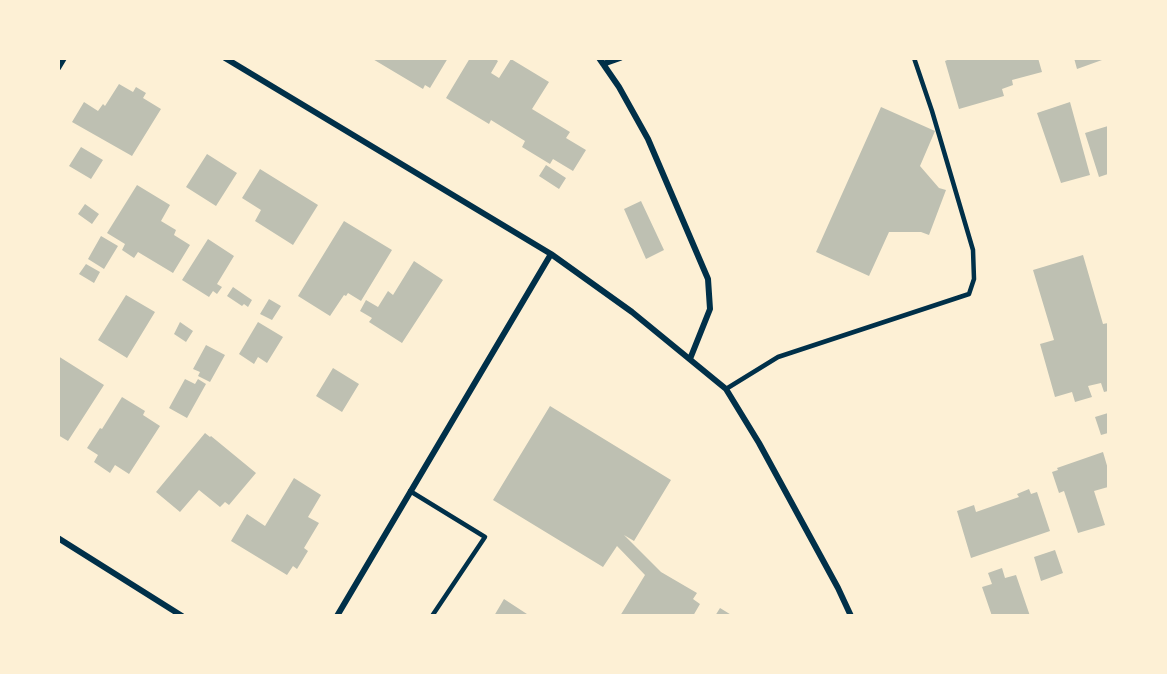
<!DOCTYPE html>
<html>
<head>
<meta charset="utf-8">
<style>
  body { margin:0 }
  #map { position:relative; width:1167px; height:674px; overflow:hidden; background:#fdf0d5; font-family:Literata,serif }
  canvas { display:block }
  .frame { position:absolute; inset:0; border:60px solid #fdf0d5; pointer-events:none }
</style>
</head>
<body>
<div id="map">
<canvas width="1167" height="674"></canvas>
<div class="frame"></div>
</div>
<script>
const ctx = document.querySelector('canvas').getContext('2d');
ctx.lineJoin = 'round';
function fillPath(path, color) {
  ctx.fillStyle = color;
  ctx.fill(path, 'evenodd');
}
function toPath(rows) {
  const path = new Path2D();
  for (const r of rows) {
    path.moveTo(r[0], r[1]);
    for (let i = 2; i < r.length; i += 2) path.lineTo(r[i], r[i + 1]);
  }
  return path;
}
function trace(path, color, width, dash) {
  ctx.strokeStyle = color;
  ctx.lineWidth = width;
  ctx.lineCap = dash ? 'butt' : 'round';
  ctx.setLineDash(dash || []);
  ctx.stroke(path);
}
const building = toPath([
  [371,58,448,58,430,88,425,85,423,89],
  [470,58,494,58,498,61,491,73,499,78,511,59,549,82,532,109,570,132,566,138,586,150,573,171,553,159,550,164,522,147,525,141,491,120,489,124,446,98],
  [952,58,1038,58,1042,72,1012,80,1013,85,1002,89,1004,96,959,109,945,61],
  [1074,58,1102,58,1102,60,1077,69],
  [119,84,133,92,136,87,146,93,143,98,161,109,132,156,72,122,84,102,98,111,103,104,105,106],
  [1070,102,1090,175,1061,183,1037,113],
  [881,107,935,131,920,166,939,188,946,190,929,235,921,232,889,232,869,276,816,252],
  [1108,126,1108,174,1099,177,1085,133],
  [81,147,103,160,91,179,69,166],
  [207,154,237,173,216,206,186,187],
  [546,165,566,178,559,189,539,176],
  [260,169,318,205,293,245,255,221,261,210,242,198],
  [137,185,170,205,161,221,176,230,174,235,190,245,173,273,138,252,134,258,122,250,125,244,107,233],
  [641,201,664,250,646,259,624,209],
  [85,204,99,214,92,224,78,214],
  [344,221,392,250,361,301,348,293,346,296,344,295,330,316,298,296],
  [101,236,118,246,104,269,88,259],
  [208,239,234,256,217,284,222,287,217,294,213,291,209,297,182,280],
  [1083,255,1103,324,1108,323,1108,391,1104,392,1101,383,1088,386,1092,397,1075,402,1072,392,1055,397,1040,344,1054,340,1033,270],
  [414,261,443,280,402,343,369,322,372,318,360,311,366,300,378,307,388,291,393,295],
  [86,264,100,272,94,283,79,274],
  [233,287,252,300,248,307,244,304,242,306,227,296],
  [126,295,155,312,127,358,98,340],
  [269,299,281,306,272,320,260,314],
  [180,322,193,331,186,342,174,334],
  [258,322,283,337,267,363,258,357,254,364,239,354],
  [206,345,225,355,210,382,198,376,200,372,193,369],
  [58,356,104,385,68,441,58,435],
  [333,368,359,384,342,412,316,396],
  [185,379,195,384,198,379,206,384,187,418,169,408],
  [122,397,145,411,143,415,160,426,129,474,115,465,110,473,94,462,98,455,87,448,100,428,102,429],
  [550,406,671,480,634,541,624,535,661,572,697,593,693,599,700,604,693,616,620,616,645,575,617,546,603,567,493,500],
  [1108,413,1108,433,1101,435,1095,417],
  [205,433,210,437,211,436,256,473,229,505,225,502,220,507,199,490,180,512,156,492],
  [1103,452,1108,469,1108,487,1094,491,1105,525,1078,533,1064,491,1059,493,1052,472,1058,470,1057,468],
  [294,478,321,495,308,517,319,523,304,548,308,551,297,569,293,566,287,575,231,541,247,514,265,526],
  [1029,489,1031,494,1037,492,1050,531,971,558,957,511,974,505,976,512,1019,497,1017,494],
  [1055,550,1063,573,1041,581,1034,557],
  [1002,568,1005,578,1016,575,1030,616,992,616,982,587,992,584,988,573],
  [504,599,530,616,494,616],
  [720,608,733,616,715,616]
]);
const service = toPath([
  [726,389,778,357,969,294,974,279,973,250,932,111,914,58],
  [410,491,485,537,432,616]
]);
const minor = toPath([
  [225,58,551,254,632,312,726,389,759,443,838,588,851,616],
  [599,58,619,87,648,139,708,279,710,309,690,359],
  [603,64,620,58],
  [58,68,64,58],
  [58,538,182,616],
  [337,616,551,254]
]);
fillPath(building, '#bec0b2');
trace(service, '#003049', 4.5);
trace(minor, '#003049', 6);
</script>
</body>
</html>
